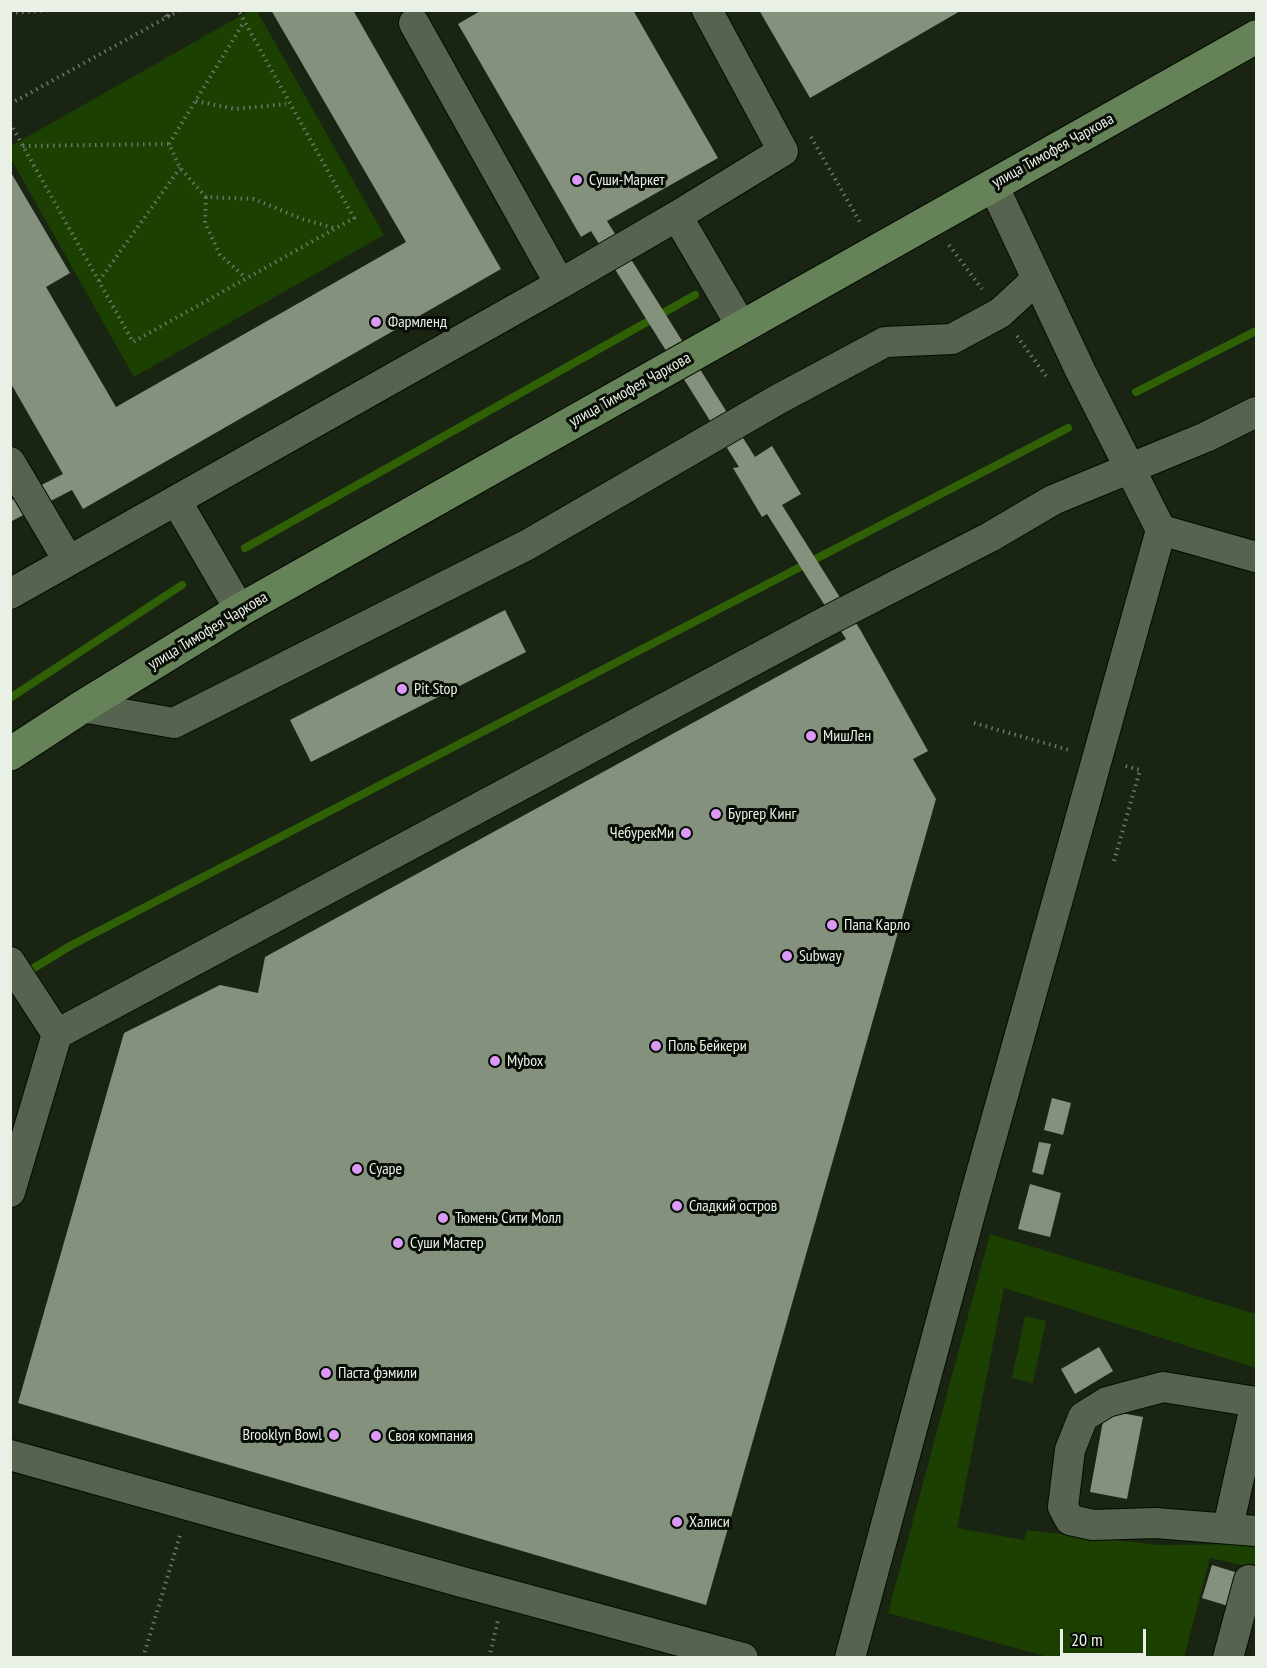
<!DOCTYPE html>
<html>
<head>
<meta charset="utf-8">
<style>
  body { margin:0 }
  #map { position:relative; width:1267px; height:1668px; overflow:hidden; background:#192413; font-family:"PT Sans Narrow",sans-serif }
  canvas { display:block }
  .frame { position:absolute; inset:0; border:12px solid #e9f1e6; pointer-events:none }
  .scale { position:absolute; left:1060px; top:1629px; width:86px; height:27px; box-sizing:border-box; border:3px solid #e9f1e6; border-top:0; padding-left:8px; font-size:18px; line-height:21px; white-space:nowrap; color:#e9f1e6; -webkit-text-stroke:4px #070c05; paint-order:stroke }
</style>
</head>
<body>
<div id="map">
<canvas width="1267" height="1668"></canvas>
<div class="frame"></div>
<div class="scale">20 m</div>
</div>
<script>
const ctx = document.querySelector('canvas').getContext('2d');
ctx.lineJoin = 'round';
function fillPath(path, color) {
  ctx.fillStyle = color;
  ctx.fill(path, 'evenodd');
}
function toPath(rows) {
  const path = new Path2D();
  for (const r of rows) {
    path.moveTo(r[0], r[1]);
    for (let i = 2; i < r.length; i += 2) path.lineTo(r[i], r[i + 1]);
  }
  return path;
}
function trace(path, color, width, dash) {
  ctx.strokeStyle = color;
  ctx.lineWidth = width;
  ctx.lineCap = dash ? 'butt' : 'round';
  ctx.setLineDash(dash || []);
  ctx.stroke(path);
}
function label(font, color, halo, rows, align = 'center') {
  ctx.font = font + ' "PT Sans Narrow",sans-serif';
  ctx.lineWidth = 6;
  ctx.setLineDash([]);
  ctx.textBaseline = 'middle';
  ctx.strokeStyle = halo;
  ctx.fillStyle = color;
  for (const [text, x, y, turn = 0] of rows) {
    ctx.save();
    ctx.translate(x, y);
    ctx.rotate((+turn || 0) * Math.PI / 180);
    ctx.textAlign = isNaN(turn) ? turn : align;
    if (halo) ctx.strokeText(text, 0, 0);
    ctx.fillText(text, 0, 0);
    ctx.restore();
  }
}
const green = toPath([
  [249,11,257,11,384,235,134,377,11,159,11,146],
  [990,1234,1256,1314,1256,1368,1004,1288,957,1528,1024,1540,1027,1530,1159,1545,1256,1544,1256,1568,1210,1558,1184,1657,1048,1657,888,1613],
  [1025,1316,1046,1321,1033,1383,1012,1378]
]);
const stream = toPath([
  [1136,392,1256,331],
  [245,548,695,295],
  [10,698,182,585],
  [24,974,70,946,1068,428]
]);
const building = toPath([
  [271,10,353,10,501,269,83,509,72,490,10,522,10,501,63,474,10,382,10,171,70,273,46,287,116,407,406,242],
  [482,10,633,10,718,158,607,221,755,457,772,446,801,494,782,505,861,631,928,751,913,759,936,799,706,1605,18,1403,124,1033,220,985,258,993,265,957,846,639,767,514,762,517,733,468,739,467,591,231,581,237,458,24],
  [759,10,962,10,810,98],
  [505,610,526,652,311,762,290,720],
  [1052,1098,1071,1103,1063,1135,1044,1130],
  [1039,1142,1051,1144,1043,1175,1032,1172],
  [1030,1184,1061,1193,1050,1237,1018,1229],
  [1099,1347,1113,1371,1075,1394,1061,1369],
  [1105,1410,1143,1417,1127,1499,1090,1492],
  [1212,1565,1248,1576,1238,1609,1202,1598]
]);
const path = toPath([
  [162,10,167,18,172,10],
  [10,13,52,10],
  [196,101,235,109,286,104],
  [10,104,180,10],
  [10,123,133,342,354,218,238,10],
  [811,137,861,224],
  [169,144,244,22],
  [23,146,169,144,180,168,206,197,254,199,302,219,334,228],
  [206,197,205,223,220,255,246,278],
  [949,245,982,289],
  [99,281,180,168],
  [1017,336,1046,376],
  [974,723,1069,750],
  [1114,861,1140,770,1125,766],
  [143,1658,181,1532],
  [489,1658,498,1620]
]);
const minor = toPath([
  [414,23,560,284,677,216,742,327],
  [677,216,783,151,707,10],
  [10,462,68,560],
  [177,502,240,610],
  [1161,530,1256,557],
  [10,594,560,284],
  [82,707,174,723,527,545,777,400,885,342,952,339,1000,313,1037,279],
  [10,962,57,1034],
  [10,1192,57,1034,825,622,990,537,1053,500,1206,437,1256,412],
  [1256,1402,1163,1387,1107,1402,1083,1417,1070,1450,1063,1507,1070,1520,1093,1525,1155,1523,1256,1531],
  [10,1455,462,1582,743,1658],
  [1228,1527,1256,1402],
  [850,1658,976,1192,1161,530,1080,370,993,185],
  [1228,1658,1249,1580]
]);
const major = toPath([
  [10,754,82,707,240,610,1256,37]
]);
const markers = [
  [577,180,6,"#da9af6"],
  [376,322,6,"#da9af6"],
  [402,689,6,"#da9af6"],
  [811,736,6,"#da9af6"],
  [716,814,6,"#da9af6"],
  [686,833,6,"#da9af6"],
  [832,925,6,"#da9af6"],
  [787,956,6,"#da9af6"],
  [656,1046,6,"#da9af6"],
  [495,1061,6,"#da9af6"],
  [357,1169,6,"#da9af6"],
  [677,1206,6,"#da9af6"],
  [443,1218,6,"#da9af6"],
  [398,1243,6,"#da9af6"],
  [326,1373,6,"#da9af6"],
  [334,1435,6,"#da9af6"],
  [376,1436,6,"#da9af6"],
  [677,1522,6,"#da9af6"]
];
const streetNames = [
  ["улица Тимофея Чаркова",1053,151,-29],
  ["улица Тимофея Чаркова",630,390,-29],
  ["улица Тимофея Чаркова",208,631,-31]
];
const poiNames = [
  ["Суши-Маркет",589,180],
  ["Фармленд",388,322],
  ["Pit Stop",414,689],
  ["МишЛен",823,736],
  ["Бургер Кинг",728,814],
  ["ЧебурекМи",674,833,"right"],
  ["Папа Карло",844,925],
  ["Subway",799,956],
  ["Поль Бейкери",668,1046],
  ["Mybox",507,1061],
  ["Суаре",369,1169],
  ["Сладкий остров",689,1206],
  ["Тюмень Сити Молл",455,1218],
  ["Суши Мастер",410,1243],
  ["Паста фэмили",338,1373],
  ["Brooklyn Bowl",322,1435,"right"],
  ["Своя компания",388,1436],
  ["Халиси",689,1522]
];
fillPath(green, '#1c3f02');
trace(stream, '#2f6005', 8);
fillPath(building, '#84927d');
trace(minor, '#040d01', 32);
trace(major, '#040d01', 35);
trace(path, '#6c7667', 4, [1.5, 4.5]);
trace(minor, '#56634f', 30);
trace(major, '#668258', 33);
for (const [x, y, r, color] of markers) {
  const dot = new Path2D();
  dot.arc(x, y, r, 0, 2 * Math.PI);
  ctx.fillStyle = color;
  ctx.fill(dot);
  trace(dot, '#070c05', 2);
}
label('16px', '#e9f1e6', '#070c05', streetNames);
label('16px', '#e9f1e6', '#070c05', poiNames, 'left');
</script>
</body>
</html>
